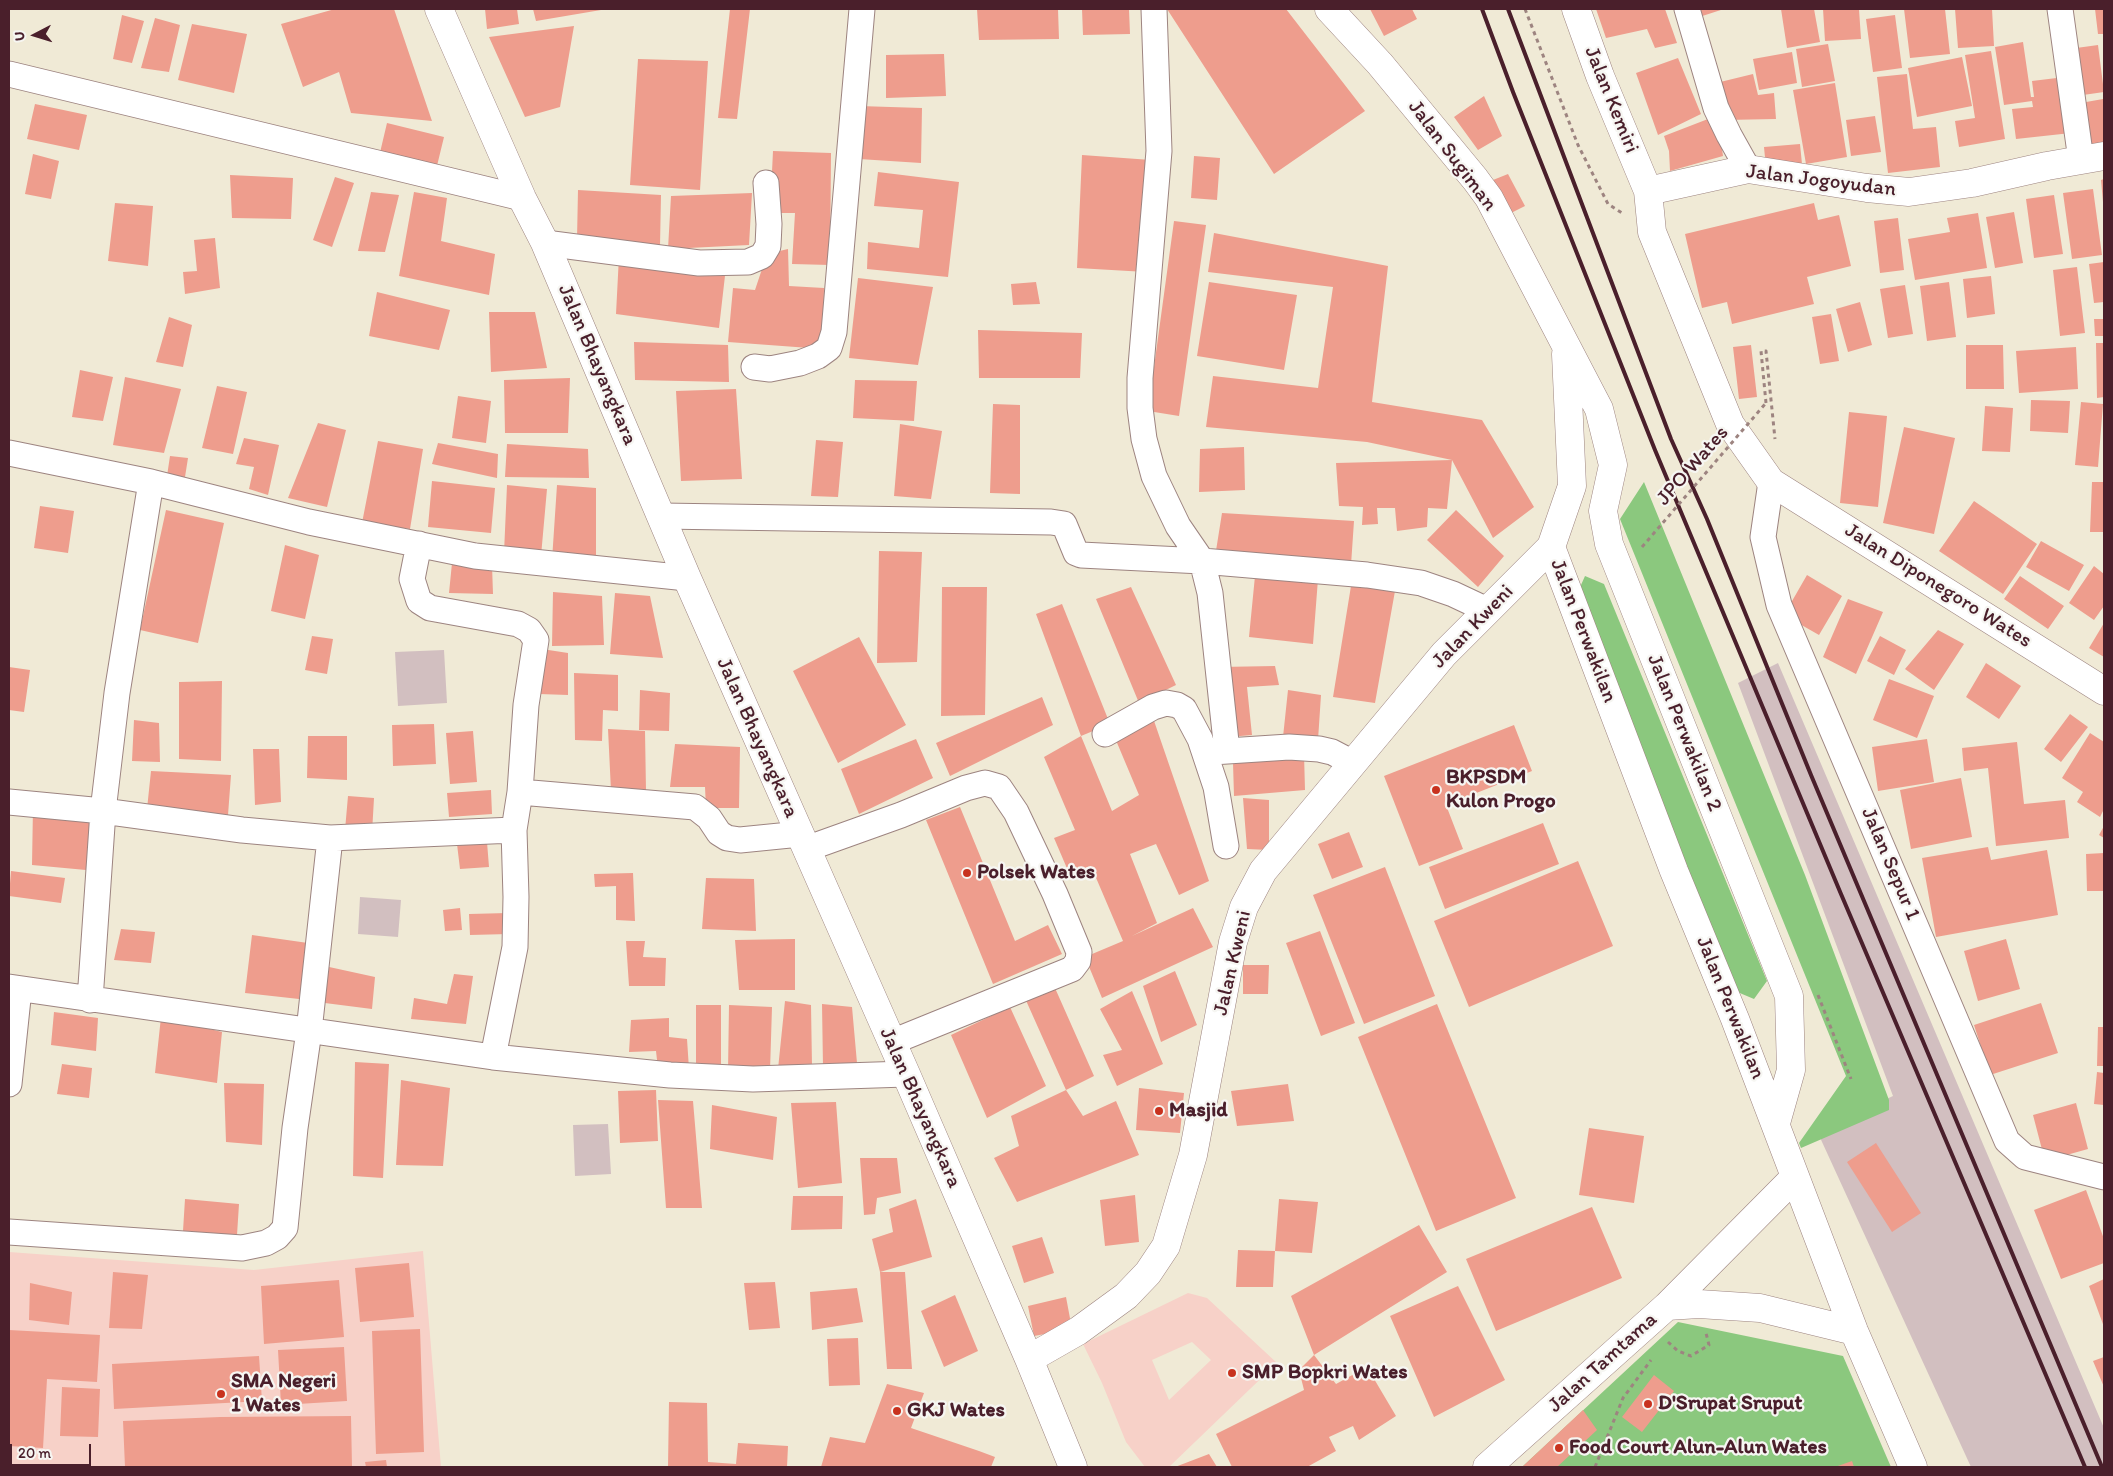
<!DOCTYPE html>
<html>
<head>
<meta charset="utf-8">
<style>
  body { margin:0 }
  #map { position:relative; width:2113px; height:1476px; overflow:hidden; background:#f0ead6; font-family:Itim,sans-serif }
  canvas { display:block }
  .frame { position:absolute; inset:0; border:10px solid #4a1f2b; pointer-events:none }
  .north { position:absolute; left:10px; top:10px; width:50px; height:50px; -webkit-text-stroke:4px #f6f6f2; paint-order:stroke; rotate:265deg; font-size:14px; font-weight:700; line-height:20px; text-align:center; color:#4a1f2b }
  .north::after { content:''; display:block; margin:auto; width:18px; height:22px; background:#4a1f2b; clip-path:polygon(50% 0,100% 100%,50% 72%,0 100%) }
  .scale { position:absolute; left:10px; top:1444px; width:81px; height:22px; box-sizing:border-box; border:2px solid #4a1f2b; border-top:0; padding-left:6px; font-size:15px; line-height:18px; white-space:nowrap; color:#4a1f2b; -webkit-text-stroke:4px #f6f6f2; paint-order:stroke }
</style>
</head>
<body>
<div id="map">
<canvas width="2113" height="1476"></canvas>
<div class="frame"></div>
<div class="north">U</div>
<div class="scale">20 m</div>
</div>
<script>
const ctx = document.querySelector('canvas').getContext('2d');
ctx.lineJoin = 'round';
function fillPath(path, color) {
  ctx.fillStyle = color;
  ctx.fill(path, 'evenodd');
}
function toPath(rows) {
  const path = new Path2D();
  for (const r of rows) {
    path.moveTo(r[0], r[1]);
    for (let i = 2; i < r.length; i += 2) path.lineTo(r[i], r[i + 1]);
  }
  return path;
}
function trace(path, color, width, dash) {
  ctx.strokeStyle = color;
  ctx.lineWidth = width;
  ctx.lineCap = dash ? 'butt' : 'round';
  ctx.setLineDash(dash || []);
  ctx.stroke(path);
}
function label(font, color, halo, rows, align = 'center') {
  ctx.font = font + ' Itim,sans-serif';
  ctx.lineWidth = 4.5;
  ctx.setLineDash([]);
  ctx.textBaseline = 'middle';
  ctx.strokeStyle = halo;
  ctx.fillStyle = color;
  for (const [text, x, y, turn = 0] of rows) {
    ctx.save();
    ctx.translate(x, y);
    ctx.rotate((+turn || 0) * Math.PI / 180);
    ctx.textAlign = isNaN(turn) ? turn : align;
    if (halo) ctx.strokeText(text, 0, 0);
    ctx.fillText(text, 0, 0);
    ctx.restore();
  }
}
const built = toPath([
  [423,1251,441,1467,9,1467,9,1252,254,1270],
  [1188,1293,1207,1298,1277,1363,1169,1467,1145,1467,1126,1442,1102,1383,1083,1344],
  [1192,1342,1211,1360,1169,1400,1152,1360]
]);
const industrial = toPath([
  [444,650,447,703,398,706,395,652],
  [1778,663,2104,1428,2104,1467,1971,1467,1817,1131,1893,1096,1738,683],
  [360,897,401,900,398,937,358,934],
  [608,1124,611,1174,575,1176,573,1125]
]);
const green = toPath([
  [1644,482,1805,875,1889,1100,1889,1110,1801,1148,1799,1143,1846,1076,1620,519],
  [1585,576,1604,584,1767,981,1754,999,1735,991,1577,594],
  [1678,1322,1843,1356,1891,1467,1522,1467]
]);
const building = toPath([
  [335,9,394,9,432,121,351,113,339,72,303,87,281,24],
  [485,9,517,9,519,24,487,29],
  [533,9,600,9,601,10,536,21],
  [730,9,750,9,737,119,718,118],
  [977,9,1058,9,1059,39,979,40],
  [1082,9,1129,9,1130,34,1083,35],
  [1167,9,1286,9,1365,111,1274,174],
  [1370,9,1412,9,1417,19,1384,36],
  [1596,9,1665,9,1677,43,1655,48,1647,29,1606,38],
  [1690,9,1724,9,1693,19],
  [1781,9,1814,9,1820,42,1787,48],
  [1823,9,1859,9,1861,39,1825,41],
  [1904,9,1945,9,1950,54,1910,58],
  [1955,9,1992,9,1994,46,1958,48],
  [2095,9,2104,9,2104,34,2098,34],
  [122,15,144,21,132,63,113,59],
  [1895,15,1902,68,1873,72,1866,19],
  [155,18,180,25,169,72,141,68],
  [192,24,247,34,234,93,178,80],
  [574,26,560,107,525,117,489,37],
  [2023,42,2031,97,2034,97,2032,81,2065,77,2071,133,2016,139,2012,109,2033,107,2032,101,2004,105,1995,47],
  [1828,44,1835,81,1802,87,1796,49],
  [2098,45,2104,92,2076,96,2069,49],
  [1991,51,2005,139,1959,147,1955,121,1975,118,1965,55],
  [1792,52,1797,83,1759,90,1753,59],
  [944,54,946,96,886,98,886,55],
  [1962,57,1972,106,1917,117,1908,68],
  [1678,58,1701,114,1658,135,1636,73],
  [638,59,708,61,700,190,630,185],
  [1753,74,1758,95,1774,93,1776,119,1725,120,1712,84],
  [1907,74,1913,129,1936,127,1940,167,1888,173,1877,77],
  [1835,83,1847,157,1806,164,1793,90],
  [1484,96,1502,136,1478,150,1454,117],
  [2103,99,2104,145,2082,148,2075,104],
  [35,104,87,115,79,150,27,139],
  [859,106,922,108,921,163,859,159],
  [1875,116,1881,152,1851,156,1846,120],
  [1708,119,1720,135,1723,156,1670,171,1669,151,1664,136],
  [387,123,444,137,435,174,378,161],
  [1800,144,1802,164,1766,168,1764,147],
  [773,151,831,153,830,265,792,264,795,213,770,213],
  [33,154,59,161,51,199,25,194],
  [1082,155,1151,160,1146,272,1077,268],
  [1194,156,1220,158,1217,200,1191,198],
  [878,172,959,182,948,277,867,269,868,242,919,248,923,210,874,206],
  [1508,174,1525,206,1505,216,1488,182],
  [230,175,293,178,291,219,232,218],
  [335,177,354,183,332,247,313,240],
  [2104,179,2104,202,2103,202,2101,180],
  [2093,189,2102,255,2072,259,2063,193],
  [578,190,661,195,660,246,577,239],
  [371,192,399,195,385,252,358,251],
  [414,192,447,198,441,241,495,254,489,295,399,276],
  [752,193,749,245,668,249,671,196],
  [2054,195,2063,254,2034,258,2026,199],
  [115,203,153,206,148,266,108,261],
  [1814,203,1818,220,1839,215,1851,266,1807,277,1814,304,1732,324,1727,302,1702,308,1685,234],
  [2014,212,2023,263,1995,268,1986,217],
  [1978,213,1987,268,1915,280,1908,239,1950,232,1947,218],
  [1898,218,1904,270,1880,273,1874,221],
  [1174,221,1206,225,1179,416,1148,411],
  [1214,233,1388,266,1372,402,1482,420,1534,507,1493,538,1452,460,1367,442,1206,427,1213,376,1318,388,1333,287,1208,272],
  [215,238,220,288,185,294,183,272,197,271,194,240],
  [788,249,789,286,824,288,823,349,728,342,733,288,755,290,767,254],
  [619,256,726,267,719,328,616,314],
  [2104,262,2104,302,2094,303,2089,264],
  [2077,267,2085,333,2060,336,2053,270],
  [1991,276,1995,314,1967,318,1963,279],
  [858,278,933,287,918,365,849,358],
  [1036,282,1040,304,1013,305,1011,284],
  [1209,282,1297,295,1284,370,1197,356],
  [1949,282,1956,337,1927,341,1920,286],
  [1905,285,1913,334,1888,338,1880,289],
  [377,292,450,310,439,350,369,336],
  [1860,302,1872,345,1848,352,1836,309],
  [489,312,535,312,547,368,491,372],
  [1831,314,1839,361,1820,364,1812,317],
  [169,317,192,325,183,367,156,362],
  [2094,319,2104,319,2104,336,2095,336],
  [978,330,1082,333,1080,378,979,378],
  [634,342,728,345,729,382,635,380],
  [2096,343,2104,343,2104,397,2097,398],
  [1751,345,1757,397,1739,399,1733,347],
  [1966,345,2003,345,2004,389,1966,389],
  [2076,347,2078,389,2019,393,2016,351],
  [80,370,113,377,103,421,72,417],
  [125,377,181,389,164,453,113,445],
  [570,378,568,433,505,433,504,380],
  [855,380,917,381,914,421,853,418],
  [217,386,247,392,233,454,202,448],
  [736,389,742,479,681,481,676,391],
  [458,396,491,401,486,443,452,438],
  [2031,400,2070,401,2068,433,2030,431],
  [2081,402,2103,404,2098,467,2075,465],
  [993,404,1020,405,1020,494,990,493],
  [1985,406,2013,408,2010,452,1982,451],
  [1849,412,1887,416,1878,507,1840,503],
  [318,423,346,430,327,507,288,498],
  [900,424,942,431,931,499,894,496],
  [1904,427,1955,438,1934,534,1883,523],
  [244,438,279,445,268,495,249,489,254,467,236,464],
  [816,440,843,442,838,497,811,496],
  [378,441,423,449,410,529,362,523],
  [438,443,498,454,497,478,432,464],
  [507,444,588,449,589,478,505,477],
  [1244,447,1245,490,1199,492,1200,449],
  [170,456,188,458,185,477,167,476],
  [1452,460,1447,509,1428,508,1427,527,1397,531,1395,508,1377,508,1378,524,1362,525,1363,507,1339,506,1336,463],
  [432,481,495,488,491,533,428,527],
  [2092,482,2104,482,2104,532,2090,532],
  [507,485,547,489,541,556,504,553],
  [557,485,596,488,596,563,552,560],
  [1974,501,2037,544,2003,594,1939,551],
  [40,506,74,511,68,553,34,548],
  [166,510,224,523,198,643,140,630],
  [1456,510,1504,556,1478,587,1427,540],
  [1222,513,1354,521,1351,565,1215,557],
  [2041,541,2084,565,2069,591,2026,567],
  [285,545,319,555,305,619,271,611],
  [879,551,922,552,917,662,877,663],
  [452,563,492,565,493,594,449,593],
  [2094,566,2104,574,2104,606,2094,620,2069,603],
  [1807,575,1842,596,1819,635,1784,615],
  [1255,576,1318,579,1313,644,1249,637],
  [2020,576,2064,606,2048,629,2004,599],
  [1351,586,1395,591,1375,703,1333,697],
  [942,587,987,587,985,715,941,716],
  [1131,587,1176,685,1139,703,1096,599],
  [553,592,602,596,604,645,552,646],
  [615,593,650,596,663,658,610,654],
  [1848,599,1883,612,1856,674,1823,657],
  [1062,604,1110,724,1081,736,1036,614],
  [2104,623,2104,657,2089,648],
  [1938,630,1964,644,1934,690,1905,669],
  [312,636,333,639,327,674,305,670],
  [1880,636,1906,650,1894,675,1867,661],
  [859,637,906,725,838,763,793,671],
  [542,649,568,653,568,695,539,694],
  [1986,663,2021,686,1999,719,1966,697],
  [1275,666,1279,685,1247,687,1252,735,1229,737,1220,667],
  [9,667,30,670,24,712,9,710],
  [574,673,618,675,618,711,603,710,602,741,575,740],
  [1889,679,1934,696,1917,738,1873,720],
  [222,681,221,761,179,759,179,682],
  [640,690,670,693,669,731,639,730],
  [1288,690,1321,695,1318,740,1283,737],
  [1042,697,1053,725,950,776,936,743],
  [2070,714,2088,727,2061,762,2044,749],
  [1152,715,1209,881,1179,895,1156,844,1130,854,1157,923,1132,936,1193,908,1213,947,1102,998,1085,957,1123,941,1091,866,1069,873,1054,838,1075,830,1044,757,1081,736,1112,811,1139,795,1115,738],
  [134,720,159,723,160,762,132,761],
  [434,724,436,764,393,766,392,725],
  [1514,725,1532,771,1446,805,1463,849,1419,866,1384,776],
  [608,729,645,731,646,791,611,791],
  [473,731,477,782,450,784,446,733],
  [2090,733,2104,742,2104,809,2100,817,2077,802,2083,792,2062,778],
  [308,736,347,736,347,780,307,778],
  [916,739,933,778,859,814,841,769],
  [1927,739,1934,782,1878,791,1872,747],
  [2017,742,2024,804,2065,800,2069,838,1996,846,1988,768,1964,771,1962,748],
  [675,744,740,747,739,808,706,808,705,787,670,787],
  [253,749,279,749,281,802,255,805],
  [1304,754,1305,790,1234,796,1233,763],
  [151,771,231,775,228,815,147,809],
  [1961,778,1972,837,1911,849,1900,790],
  [491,790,492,814,449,817,447,793],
  [348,796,374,798,372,833,345,830],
  [1243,798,1269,800,1269,850,1247,849],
  [33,807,91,814,86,870,32,865],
  [960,807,1015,941,1048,925,1062,954,993,984,926,820],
  [1543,823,1559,864,1445,909,1429,867],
  [2104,826,2104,838,2099,835],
  [1349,832,1363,867,1332,879,1318,844],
  [487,842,489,867,460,869,457,844],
  [1988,847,1991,860,2047,850,2058,915,1936,937,1922,858],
  [2104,853,2104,891,2087,891,2086,854],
  [1578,861,1613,946,1469,1007,1434,921],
  [1385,867,1435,996,1364,1024,1313,895],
  [11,871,65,878,61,903,9,896],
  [633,873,635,921,616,920,616,886,595,887,594,874],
  [706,878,754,879,756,931,702,929],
  [460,908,462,930,445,931,443,910],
  [508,913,509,934,470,935,469,914],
  [121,929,155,932,151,963,114,960],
  [1320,931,1355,1023,1321,1036,1286,943],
  [252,935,308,943,299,999,245,993],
  [795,939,795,990,739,990,735,940],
  [2006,939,2020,989,1978,1001,1964,951],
  [626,941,645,941,643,957,666,958,665,986,629,986],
  [320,965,375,977,372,1009,317,1002],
  [1243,965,1269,965,1268,994,1243,994],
  [1175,971,1197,1025,1161,1042,1143,986],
  [454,974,473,976,466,1024,411,1019,414,998,447,1004],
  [1051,979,1094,1076,1066,1090,1024,996],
  [1132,991,1163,1064,1117,1086,1103,1055,1122,1050,1100,1009],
  [785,1001,811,1005,812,1066,778,1069],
  [2041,1003,2058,1053,1990,1075,1974,1025],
  [822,1004,852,1007,857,1063,823,1067],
  [1437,1004,1516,1198,1436,1231,1358,1037],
  [696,1005,721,1005,721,1072,696,1072],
  [729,1005,772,1007,770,1071,728,1072],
  [1010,1007,1046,1086,987,1118,951,1035],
  [54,1012,98,1018,96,1051,51,1045],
  [161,1017,222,1032,217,1083,155,1073],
  [669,1018,669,1037,687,1039,689,1069,658,1069,656,1051,629,1052,631,1020],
  [2098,1027,2104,1027,2104,1066,2097,1066],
  [355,1062,389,1064,383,1178,353,1176],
  [62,1064,92,1068,89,1098,57,1094],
  [2097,1072,2104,1073,2104,1105,2094,1104],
  [401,1080,450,1088,443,1166,396,1165],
  [224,1083,264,1084,262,1145,226,1142],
  [1288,1084,1294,1121,1237,1126,1231,1091],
  [1139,1088,1184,1093,1180,1133,1136,1130],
  [656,1090,658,1141,620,1143,618,1091],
  [1066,1090,1083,1116,1116,1101,1139,1155,1017,1202,994,1158,1019,1146,1011,1116],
  [658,1100,693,1101,702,1208,666,1208],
  [836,1102,842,1183,798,1188,791,1103],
  [2076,1103,2088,1149,2045,1161,2033,1115],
  [712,1105,777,1117,773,1160,710,1149],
  [1589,1128,1644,1136,1634,1203,1579,1195],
  [1876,1143,1921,1213,1892,1232,1847,1162],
  [860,1158,897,1158,901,1193,877,1198,875,1214,864,1215],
  [2086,1190,2104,1239,2104,1263,2061,1279,2034,1210],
  [1135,1195,1139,1242,1105,1246,1100,1200],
  [793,1196,843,1196,842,1229,791,1230],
  [185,1199,239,1204,237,1235,183,1231],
  [916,1199,932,1257,880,1272,905,1272,912,1369,887,1369,880,1272,872,1239,893,1232,889,1209],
  [1279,1199,1318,1202,1312,1253,1275,1251,1273,1287,1236,1287,1238,1250,1275,1251],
  [1592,1207,1622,1278,1496,1331,1466,1259],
  [1419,1225,1447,1272,1314,1355,1291,1296],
  [1042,1237,1054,1273,1024,1283,1012,1246],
  [409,1263,414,1317,360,1322,355,1268],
  [113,1272,148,1275,142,1329,109,1328],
  [2104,1279,2104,1327,2089,1286],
  [339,1280,344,1337,264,1344,261,1286],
  [775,1282,780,1328,749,1330,744,1283],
  [30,1283,72,1292,69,1325,29,1320],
  [1458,1286,1505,1380,1434,1417,1390,1316],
  [857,1288,863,1322,812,1330,810,1292],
  [955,1295,978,1351,944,1367,921,1311],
  [1066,1297,1072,1329,1034,1336,1028,1306],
  [420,1329,424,1452,376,1454,372,1331],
  [9,1330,100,1335,97,1382,47,1379,43,1448,9,1446],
  [858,1338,860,1385,829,1386,827,1339],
  [344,1347,347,1401,281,1405,278,1350],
  [1314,1355,1336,1384,1367,1367,1396,1416,1359,1440,1353,1426,1329,1437,1336,1451,1307,1467,1232,1467,1216,1434,1304,1390,1299,1370],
  [259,1356,262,1401,114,1409,112,1364],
  [2104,1357,2104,1387,2093,1361],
  [1654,1375,1674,1391,1642,1432,1622,1417],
  [887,1384,924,1393,911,1428,979,1451,995,1457,991,1467,821,1467,830,1437,865,1443],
  [62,1387,100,1389,98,1437,60,1436],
  [669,1402,707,1403,708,1462,736,1464,738,1443,788,1446,787,1467,668,1467],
  [1583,1410,1597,1430,1557,1467,1522,1467],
  [351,1416,352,1467,125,1467,123,1421,220,1417],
  [1209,1454,1217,1467,1175,1467],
  [386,1460,387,1467,366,1467,365,1462],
  [1852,1461,1854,1467,1835,1467]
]);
const path = toPath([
  [1525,9,1578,145,1608,204,1622,213],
  [1766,403,1761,351,1766,351,1775,439],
  [1818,995,1851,1079],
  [1668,1342,1678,1351,1691,1356,1709,1345,1706,1333],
  [1595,1467,1623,1398,1651,1360]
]);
const street = toPath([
  [1154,9,1159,151,1140,378,1140,408,1144,439,1154,476,1178,526,1202,561,1210,593,1227,751],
  [1687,9,1716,108,1729,135,1748,169],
  [2060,9,2081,160],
  [9,74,522,198],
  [545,243,699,263,748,262,762,256,768,246,769,224,766,183],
  [754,367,770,369,800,363,818,356,829,348,834,332,862,9],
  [9,453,151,482,309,522,475,556,687,578],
  [1771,482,1763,537,1779,605,2007,1141,2025,1157,2104,1177],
  [661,516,1051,522,1064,524,1076,553,1081,555,1202,561,1367,575,1421,583,1453,594,1487,610],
  [419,544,412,579,419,601,430,608,518,624,529,630,536,640,526,705,520,792,514,830,516,897,515,947,493,1057],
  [1105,734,1153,707,1166,703,1177,705,1184,709,1200,739,1216,787,1226,846],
  [1212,752,1289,747,1319,749,1332,752,1353,763],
  [520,792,695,807,709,818,719,833,727,838,740,840,800,834],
  [9,802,103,811,242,830,330,838,514,830],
  [806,849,901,815,966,788,985,783,999,787,1016,812,1055,894,1079,952,1078,961,1072,969,892,1042],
  [9,987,493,1057,670,1075,753,1079,906,1074],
  [90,1000,103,811,117,693,151,482],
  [9,1084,19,989],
  [9,1232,242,1248,266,1243,277,1237,285,1228,295,1128,309,1031,330,838]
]);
const secondary = toPath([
  [439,9,522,198,545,243,687,578,906,1074,1029,1359,1073,1467],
  [1329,9,1380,64,1475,179,1489,198,1599,409,1613,465,1603,511,1609,544,1789,996,1791,1070,1776,1123],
  [1576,9,1600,76,1648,191,1652,232,1730,424,1771,482,2104,691],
  [1648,191,1748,169,1867,188,1909,192,1972,183,2047,166,2104,156],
  [1551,547,1674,871,1735,1019,1854,1331,1913,1467],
  [1667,1306,1795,1177],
  [1029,1359,1078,1331,1126,1296,1148,1273,1166,1246,1193,1155,1233,942,1244,907,1263,871,1444,654,1551,547,1572,486,1566,354],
  [1487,1467,1667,1306,1699,1304,1760,1308,1854,1331]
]);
const rail = toPath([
  [1482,9,1513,92,1655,450,1841,894,2085,1467],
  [1508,9,1671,439,1707,519,1811,775,2102,1467]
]);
const pathBridge = toPath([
  [1642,547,1766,403]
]);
const markers = [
  [1436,790,5,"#c8321e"],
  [967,873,5,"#c8321e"],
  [1159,1111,5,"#c8321e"],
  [1232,1373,5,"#c8321e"],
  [221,1394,5,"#c8321e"],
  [1648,1404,5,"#c8321e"],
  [897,1411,5,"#c8321e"],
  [1559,1448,5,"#c8321e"]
];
const streetNames = [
  ["Jalan Kemiri",1611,100,68],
  ["Jalan Sugiman",1452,156,53],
  ["Jalan Jogoyudan",1821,181,7],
  ["Jalan Bhayangkara",597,365,67],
  ["JPO Wates",1693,466,-49],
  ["Jalan Diponegoro Wates",1938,586,32],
  ["Jalan Kweni",1473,627,-46],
  ["Jalan Perwakilan",1583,631,69],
  ["Jalan Perwakilan 2",1684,733,68],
  ["Jalan Bhayangkara",757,738,66],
  ["Jalan Sepur 1",1890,864,67],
  ["Jalan Kweni",1233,963,-77],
  ["Jalan Perwakilan",1730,1008,68],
  ["Jalan Bhayangkara",920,1108,66],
  ["Jalan Tamtama",1603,1363,-42]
];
const poiNames = [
  ["BKPSDM",1446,778],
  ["Kulon Progo",1446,802],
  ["Polsek Wates",977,873],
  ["Masjid",1169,1111],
  ["SMP Bopkri Wates",1242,1373],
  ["SMA Negeri",231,1382],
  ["1 Wates",231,1406],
  ["D'Srupat Sruput",1658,1404],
  ["GKJ Wates",907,1411],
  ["Food Court Alun-Alun Wates",1569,1448]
];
fillPath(built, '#f7d1c8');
fillPath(industrial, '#d2bfc0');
fillPath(green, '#8bc87e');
fillPath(building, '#ee9d8d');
trace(street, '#9d8480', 27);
trace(secondary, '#9d8480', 29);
trace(path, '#9d8480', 3, [4, 4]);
trace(street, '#fff', 25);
trace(secondary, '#fff', 28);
trace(rail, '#4a1f2b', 4);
trace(pathBridge, '#9d8480', 3, [4, 4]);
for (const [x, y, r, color] of markers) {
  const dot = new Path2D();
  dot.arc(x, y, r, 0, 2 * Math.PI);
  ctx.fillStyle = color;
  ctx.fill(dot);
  trace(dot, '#f6f6f2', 2);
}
label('21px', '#4a1f2b', '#f6f6f2', streetNames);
label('bold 21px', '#4a1f2b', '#f6f6f2', poiNames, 'left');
</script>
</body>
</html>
